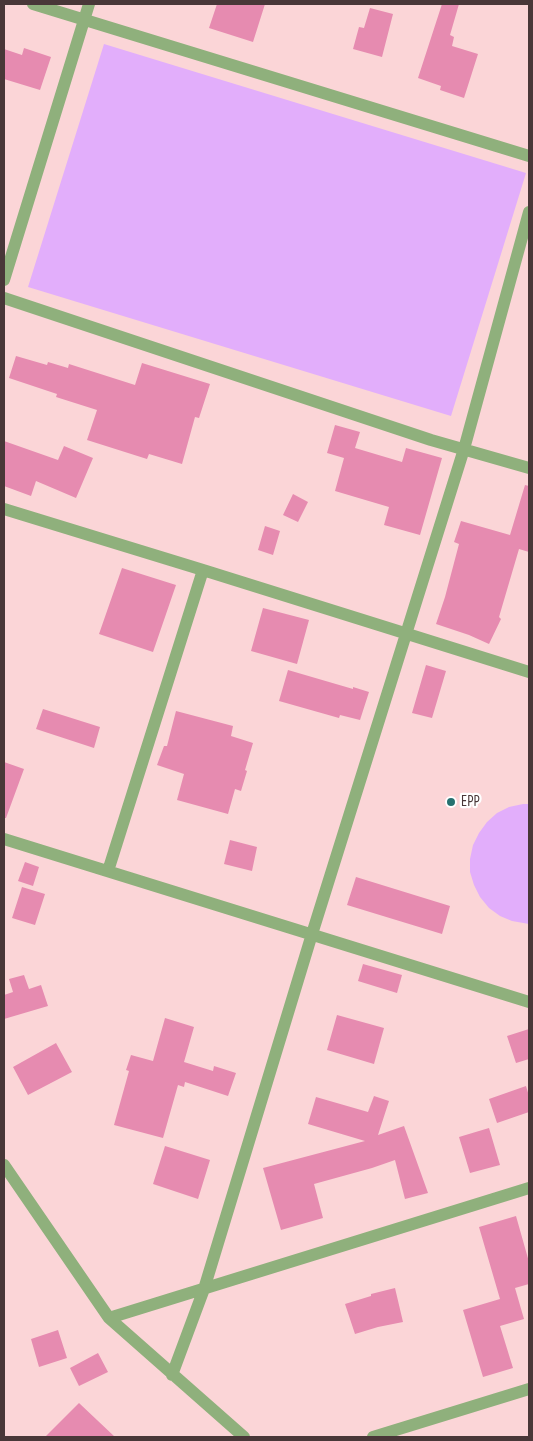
<!DOCTYPE html>
<html>
<head>
<meta charset="utf-8">
<style>
  body { margin:0 }
  #map { position:relative; width:533px; height:1441px; overflow:hidden; background:#fbd5d7; font-family:"Sofia Sans Condensed",sans-serif }
  canvas { display:block }
  .frame { position:absolute; inset:0; border:5px solid #493738; pointer-events:none }
</style>
</head>
<body>
<div id="map">
<canvas width="533" height="1441"></canvas>
<div class="frame"></div>
</div>
<script>
const ctx = document.querySelector('canvas').getContext('2d');
ctx.lineJoin = 'round';
function fillPath(path, color) {
  ctx.fillStyle = color;
  ctx.fill(path, 'evenodd');
}
function toPath(rows) {
  const path = new Path2D();
  for (const r of rows) {
    path.moveTo(r[0], r[1]);
    for (let i = 2; i < r.length; i += 2) path.lineTo(r[i], r[i + 1]);
  }
  return path;
}
function trace(path, color, width, dash) {
  ctx.strokeStyle = color;
  ctx.lineWidth = width;
  ctx.lineCap = dash ? 'butt' : 'round';
  ctx.setLineDash(dash || []);
  ctx.stroke(path);
}
function label(font, color, halo, rows, align = 'center') {
  ctx.font = font + ' "Sofia Sans Condensed",sans-serif';
  ctx.lineWidth = 4.5;
  ctx.setLineDash([]);
  ctx.textBaseline = 'middle';
  ctx.strokeStyle = halo;
  ctx.fillStyle = color;
  for (const [text, x, y, turn = 0] of rows) {
    ctx.save();
    ctx.translate(x, y);
    ctx.rotate((+turn || 0) * Math.PI / 180);
    ctx.textAlign = isNaN(turn) ? turn : align;
    if (halo) ctx.strokeText(text, 0, 0);
    ctx.fillText(text, 0, 0);
    ctx.restore();
  }
}
const green = toPath([
  [104,44,526,173,451,416,28,287],
  [523,804,529,804,529,924,512,921,500,916,489,908,480,897,474,885,470,872,470,859,473,845,479,833,487,822,497,813,509,807]
]);
const building = toPath([
  [217,4,265,4,253,42,209,28],
  [442,4,459,4,450,35,454,37,452,46,478,54,464,98,440,90,441,86,418,78],
  [370,8,393,14,382,57,353,49,359,27,364,28],
  [24,48,51,57,40,90,4,79,4,49,22,55],
  [16,356,47,365,48,362,68,368,69,364,135,385,142,363,210,384,199,418,195,417,182,464,149,454,147,459,87,440,97,410,56,397,57,394,9,378],
  [335,425,360,432,355,448,402,462,406,448,442,458,420,535,384,525,389,507,335,491,344,458,327,453],
  [4,441,58,460,64,446,93,458,76,498,36,481,31,496,4,486],
  [525,485,529,486,529,552,519,549,499,617,501,619,489,644,469,635,436,624,445,597,459,544,454,542,461,521,510,535],
  [293,494,308,502,298,522,283,515],
  [265,526,280,531,273,555,258,550],
  [122,568,176,585,153,652,99,634],
  [263,608,309,620,297,664,251,651],
  [426,665,446,671,432,718,412,713],
  [288,670,353,689,353,687,369,692,360,720,340,715,339,718,279,701],
  [43,709,100,727,94,748,36,729],
  [176,711,233,726,231,736,253,743,245,770,247,771,241,791,235,789,228,814,177,800,184,774,157,765,164,746,167,746],
  [4,762,24,769,6,818,4,818],
  [230,840,257,847,252,871,224,864],
  [25,862,39,867,33,886,18,881],
  [356,877,450,906,442,934,347,905],
  [22,887,45,894,35,925,12,918],
  [363,964,402,975,397,993,358,981],
  [24,975,29,989,41,985,48,1006,4,1019,4,995,13,992,9,979],
  [337,1015,384,1028,374,1064,327,1050],
  [165,1018,194,1027,184,1062,213,1071,214,1066,236,1073,228,1096,185,1082,184,1087,178,1085,163,1138,114,1125,129,1071,126,1070,131,1055,153,1061],
  [529,1029,529,1059,516,1063,507,1036],
  [56,1043,72,1072,28,1095,13,1067],
  [526,1086,529,1096,529,1112,497,1123,489,1099],
  [374,1096,389,1101,378,1135,404,1126,428,1193,405,1199,395,1160,372,1168,314,1184,323,1218,281,1230,263,1168,365,1141,308,1124,316,1097,368,1112],
  [489,1128,500,1165,470,1173,459,1137],
  [165,1146,210,1160,198,1199,153,1184],
  [516,1216,529,1262,529,1284,515,1288,524,1319,500,1326,513,1368,483,1377,463,1310,500,1299,479,1227],
  [395,1288,403,1322,378,1327,355,1334,345,1304,371,1296,371,1294],
  [58,1330,67,1358,39,1367,31,1339],
  [98,1353,108,1372,79,1386,70,1368],
  [79,1403,115,1437,45,1437]
]);
const minor = toPath([
  [33,4,529,156],
  [4,280,89,4],
  [4,298,431,440,529,468],
  [4,509,203,570,529,672],
  [4,839,529,1002],
  [108,871,203,570],
  [4,1165,109,1318,244,1437],
  [109,1318,529,1188],
  [172,1375,204,1289,312,934,464,449,529,212],
  [373,1437,529,1389]
]);
const markers = [
  [451,802,5,"#267170"]
];
const poiNames = [
  ["EPP",461,802]
];
fillPath(green, '#e2aefb');
fillPath(building, '#e68bb0');
trace(minor, '#8fb07c', 12);
for (const [x, y, r, color] of markers) {
  const dot = new Path2D();
  dot.arc(x, y, r, 0, 2 * Math.PI);
  ctx.fillStyle = color;
  ctx.fill(dot);
  trace(dot, '#fff', 2);
}
label('15px', '#493738', '#fff', poiNames, 'left');
</script>
</body>
</html>
